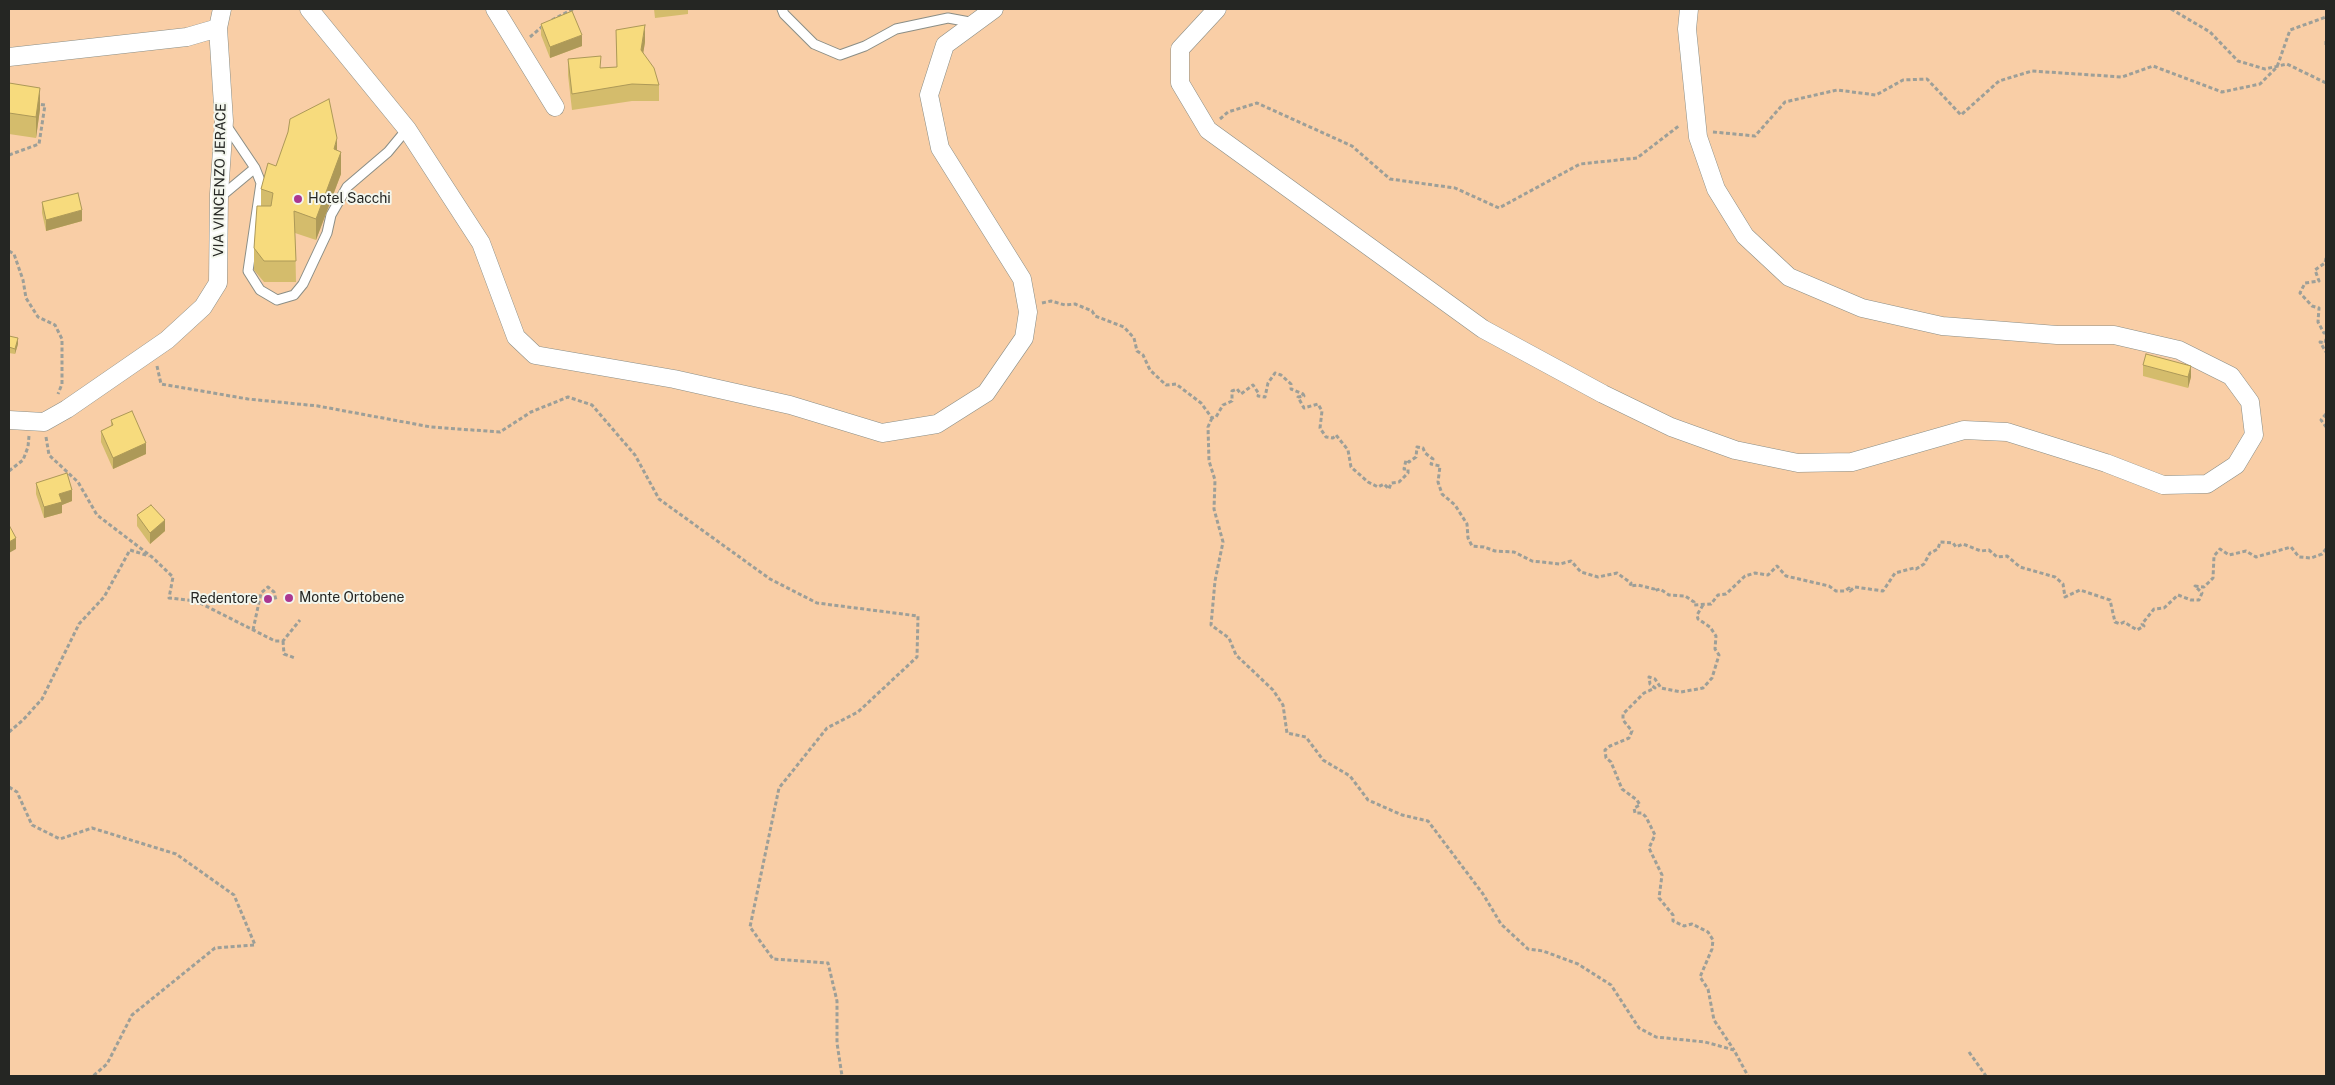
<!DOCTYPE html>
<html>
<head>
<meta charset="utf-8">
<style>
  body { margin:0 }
  #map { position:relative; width:2335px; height:1085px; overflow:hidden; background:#f3f6ed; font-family:"Public Sans",sans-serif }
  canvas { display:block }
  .frame { position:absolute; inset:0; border:10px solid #252623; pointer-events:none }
</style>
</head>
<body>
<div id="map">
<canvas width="2335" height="1085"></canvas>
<div class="frame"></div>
</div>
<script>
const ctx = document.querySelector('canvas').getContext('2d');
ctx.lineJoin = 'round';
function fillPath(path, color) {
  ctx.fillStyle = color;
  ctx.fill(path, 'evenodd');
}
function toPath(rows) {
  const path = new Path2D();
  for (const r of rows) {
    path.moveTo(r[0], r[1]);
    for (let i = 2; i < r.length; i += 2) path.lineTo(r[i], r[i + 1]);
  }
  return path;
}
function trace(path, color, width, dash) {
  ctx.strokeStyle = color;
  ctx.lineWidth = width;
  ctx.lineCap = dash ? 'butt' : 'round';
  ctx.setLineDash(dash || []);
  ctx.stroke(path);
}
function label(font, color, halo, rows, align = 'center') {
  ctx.font = font + ' "Public Sans",sans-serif';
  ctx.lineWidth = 4;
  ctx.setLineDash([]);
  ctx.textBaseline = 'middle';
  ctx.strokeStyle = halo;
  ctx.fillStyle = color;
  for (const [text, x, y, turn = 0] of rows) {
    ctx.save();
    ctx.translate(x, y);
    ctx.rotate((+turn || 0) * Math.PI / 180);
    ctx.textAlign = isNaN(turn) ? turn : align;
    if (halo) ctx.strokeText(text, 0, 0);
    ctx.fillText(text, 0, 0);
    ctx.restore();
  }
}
const green = toPath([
  [9,9,2326,9,2326,1076,9,1076]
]);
const path = toPath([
  [2171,9,2210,32,2238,61,2265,69,2287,64,2326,83],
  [552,20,573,9],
  [530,37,544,25],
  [2326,41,2326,47],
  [1220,119,1228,112,1257,103,1352,146,1390,179,1455,188,1499,208,1580,164,1637,158,1680,125],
  [1713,132,1755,136,1785,102,1837,90,1876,95,1903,80,1927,79,1961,115,1999,81,2032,71,2122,77,2153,66,2222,92,2260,84,2277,67,2290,30,2326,17],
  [9,155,39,144,45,105,38,104],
  [9,251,14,254,23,280,26,298,38,317,55,325,62,339,62,384,58,394],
  [2326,258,2325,263,2315,270,2319,281,2305,283,2300,293,2312,306,2319,308,2318,322,2324,333,2326,333],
  [1042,303,1051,301,1065,305,1075,304,1092,311,1095,316,1124,327,1134,338,1137,351,1143,355,1150,370,1166,385,1176,384,1201,403,1212,418,1216,417,1223,405,1232,401,1232,391,1237,389,1241,394,1253,385,1259,394,1258,396,1265,397,1268,383,1275,373,1281,375,1291,384,1291,389,1303,394,1304,396,1298,397,1304,408,1318,404,1322,411,1320,428,1326,437,1333,438,1336,435,1348,450,1351,467,1368,482,1378,487,1384,484,1389,489,1391,483,1399,482,1408,473,1408,469,1404,469,1406,460,1409,462,1416,457,1417,447,1423,448,1425,453,1433,459,1431,464,1440,466,1438,482,1442,494,1455,505,1467,524,1468,538,1472,546,1484,547,1495,551,1514,552,1532,561,1560,564,1571,561,1581,572,1598,577,1617,573,1631,583,1630,586,1638,585,1654,589,1654,591,1660,589,1669,595,1685,596,1694,602,1694,605,1711,604,1718,595,1726,594,1745,576,1755,573,1768,575,1777,566,1786,576,1829,586,1836,591,1845,591,1849,588,1850,591,1855,587,1883,591,1895,573,1914,568,1916,569,1924,564,1930,553,1938,549,1940,542,1953,543,1956,547,1963,544,1981,551,1989,550,1997,557,2007,556,2020,567,2055,577,2063,584,2065,597,2080,590,2110,600,2115,622,2120,624,2124,622,2137,630,2144,626,2142,624,2154,609,2164,608,2178,595,2191,600,2199,600,2202,593,2195,586,2204,587,2213,578,2214,556,2220,549,2229,555,2246,551,2256,557,2291,547,2299,557,2311,558,2322,554,2326,549],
  [2326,339,2325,343,2320,342,2326,352],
  [157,366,161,384,248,399,318,406,431,427,500,432,531,412,568,397,592,405,635,455,659,499,770,579,817,603,918,616,917,657,858,712,827,728,779,788,750,927,773,959,828,963,837,1001,837,1043,842,1076],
  [2326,414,2321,420,2326,427],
  [1212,418,1208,427,1209,461,1215,480,1214,509,1223,542,1215,581,1211,625,1229,638,1236,655,1273,690,1283,705,1287,733,1306,737,1323,760,1350,776,1368,800,1402,815,1428,821,1483,894,1501,924,1528,949,1543,951,1578,964,1611,985,1639,1028,1656,1037,1705,1042,1734,1050,1748,1076],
  [46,437,49,455,78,482,97,515,152,557,173,577,169,598,196,601,275,641,283,641,300,620],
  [9,471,23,460,28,447,29,436],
  [1703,605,1697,615,1698,619,1710,627,1716,636,1715,649,1719,655,1712,678,1703,688,1681,692,1661,688,1655,679,1649,677,1650,684,1655,688,1644,693,1623,714,1623,720,1632,731,1629,738,1610,746,1605,750,1606,758,1611,762,1622,789,1637,800,1640,805,1634,808,1635,813,1642,813,1646,817,1655,835,1649,848,1662,875,1659,898,1673,915,1673,921,1684,926,1692,924,1708,932,1713,940,1712,949,1700,977,1708,989,1714,1020,1734,1050],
  [253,630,261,593,268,587,274,592,276,600],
  [283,641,284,654,295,658],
  [9,732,23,720,42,699,79,624,104,597,130,550,149,556],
  [9,787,17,792,32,825,60,839,92,828,176,854,234,895,255,945,215,948,132,1015,107,1064,93,1076],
  [1969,1052,1986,1076]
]);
const lane = toPath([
  [782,9,784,14,814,44,840,55,865,46,896,29,948,18,975,23],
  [226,125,255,168,261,183,248,271,260,290,277,300,294,295,303,284,327,233,331,215,347,187,388,152,407,129],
  [219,194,225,193,255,168]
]);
const street = toPath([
  [309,9,407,129,481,243,516,337,535,355,674,379,790,405,882,433,937,424,986,393,1024,338,1028,312,1022,279,940,148,929,95,945,45,994,9],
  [495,9,555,107],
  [1217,9,1180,49,1180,83,1208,130,1483,329,1603,394,1671,427,1735,450,1798,463,1852,462,1964,430,2007,432,2106,463,2163,485,2207,484,2236,465,2254,435,2250,402,2231,376,2179,350,2114,335,2057,335,1942,326,1862,308,1789,277,1745,236,1716,189,1698,137,1687,29,1689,9],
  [9,57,187,37,218,28],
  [9,420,44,422,67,409,167,340,203,307,218,283,219,194,224,121,218,28,222,9]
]);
const wall = toPath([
  [654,9,688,9,688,14,655,18],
  [541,24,582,46,550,58,541,35],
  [616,30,645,42,643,53,659,85,659,101,632,101,572,110,568,75,568,59,601,68,617,67],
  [9,83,40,109,36,138,9,134],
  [337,151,341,174,316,240,295,233,296,282,264,282,254,270,254,248,261,206,261,189,276,166],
  [42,202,82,221,46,231,42,213],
  [9,336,18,344,15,354,9,353],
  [2143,365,2191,377,2188,388,2143,376],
  [111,420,146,454,113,469,101,442,101,431,111,426],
  [36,483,72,501,62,505,62,513,44,518,36,494],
  [137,515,165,531,150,544,137,526]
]);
const shadedWall = toPath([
  [645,25,645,42,641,67,641,50],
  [582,35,582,46,550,58,550,47],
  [40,88,40,109,36,138,36,117],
  [337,138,337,159,341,152,341,174,316,240,316,219],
  [82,210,82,221,46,231,46,220],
  [18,338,18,344,15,354,15,349],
  [2191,366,2191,377,2188,388,2188,377],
  [146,443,146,454,113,469,113,458],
  [72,490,72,501,62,505,62,513,44,518,44,507,59,494],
  [165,520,165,531,150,544,150,533],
  [16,538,16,549,9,553,9,542]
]);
const building = toPath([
  [572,11,582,35,550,47,541,24,572,11],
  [645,25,641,50,654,68,659,85,632,84,572,94,568,59,601,56,600,68,617,67,616,30,645,25],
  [9,83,40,88,36,117,9,113,9,83],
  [329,99,337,138,334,149,341,152,316,219,294,211,296,261,264,261,254,248,257,206,271,206,273,193,261,189,268,163,276,166,288,132,290,119,329,99],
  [78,193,82,210,46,220,42,202,78,193],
  [9,336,18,338,15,349,9,347,9,336],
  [2146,354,2191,366,2188,377,2143,365,2146,354],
  [132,411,146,443,113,458,101,431,113,425,111,420,132,411],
  [67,473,72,490,59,494,62,502,44,507,36,483,67,473],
  [151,505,165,520,150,533,137,515,151,505],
  [9,525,16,538,9,542,9,525]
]);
const markers = [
  [298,199,5,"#ab3791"],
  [289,598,5,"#ab3791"],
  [268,599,5,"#ab3791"]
];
const streetNames = [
  ["VIA VINCENZO JERACE",220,180,-89]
];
const poiNames = [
  ["Hotel Sacchi",308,199],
  ["Monte Ortobene",299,598],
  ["Redentore",258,599,"right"]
];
fillPath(green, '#f9cea6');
trace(lane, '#8b8e86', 11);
trace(street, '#8b8e86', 19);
trace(path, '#9d9f98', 3, [4, 2.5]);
trace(lane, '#fff', 9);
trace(street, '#fff', 18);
fillPath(wall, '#d4bc6c');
fillPath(shadedWall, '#ad9958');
fillPath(building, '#f7db7d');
trace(building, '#ad9958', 1);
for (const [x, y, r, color] of markers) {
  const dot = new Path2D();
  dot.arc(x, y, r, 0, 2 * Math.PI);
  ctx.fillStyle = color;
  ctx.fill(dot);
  trace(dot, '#f3f6ed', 2);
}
label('14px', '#252623', '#f3f6ed', streetNames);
label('14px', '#252623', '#f3f6ed', poiNames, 'left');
</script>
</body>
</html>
